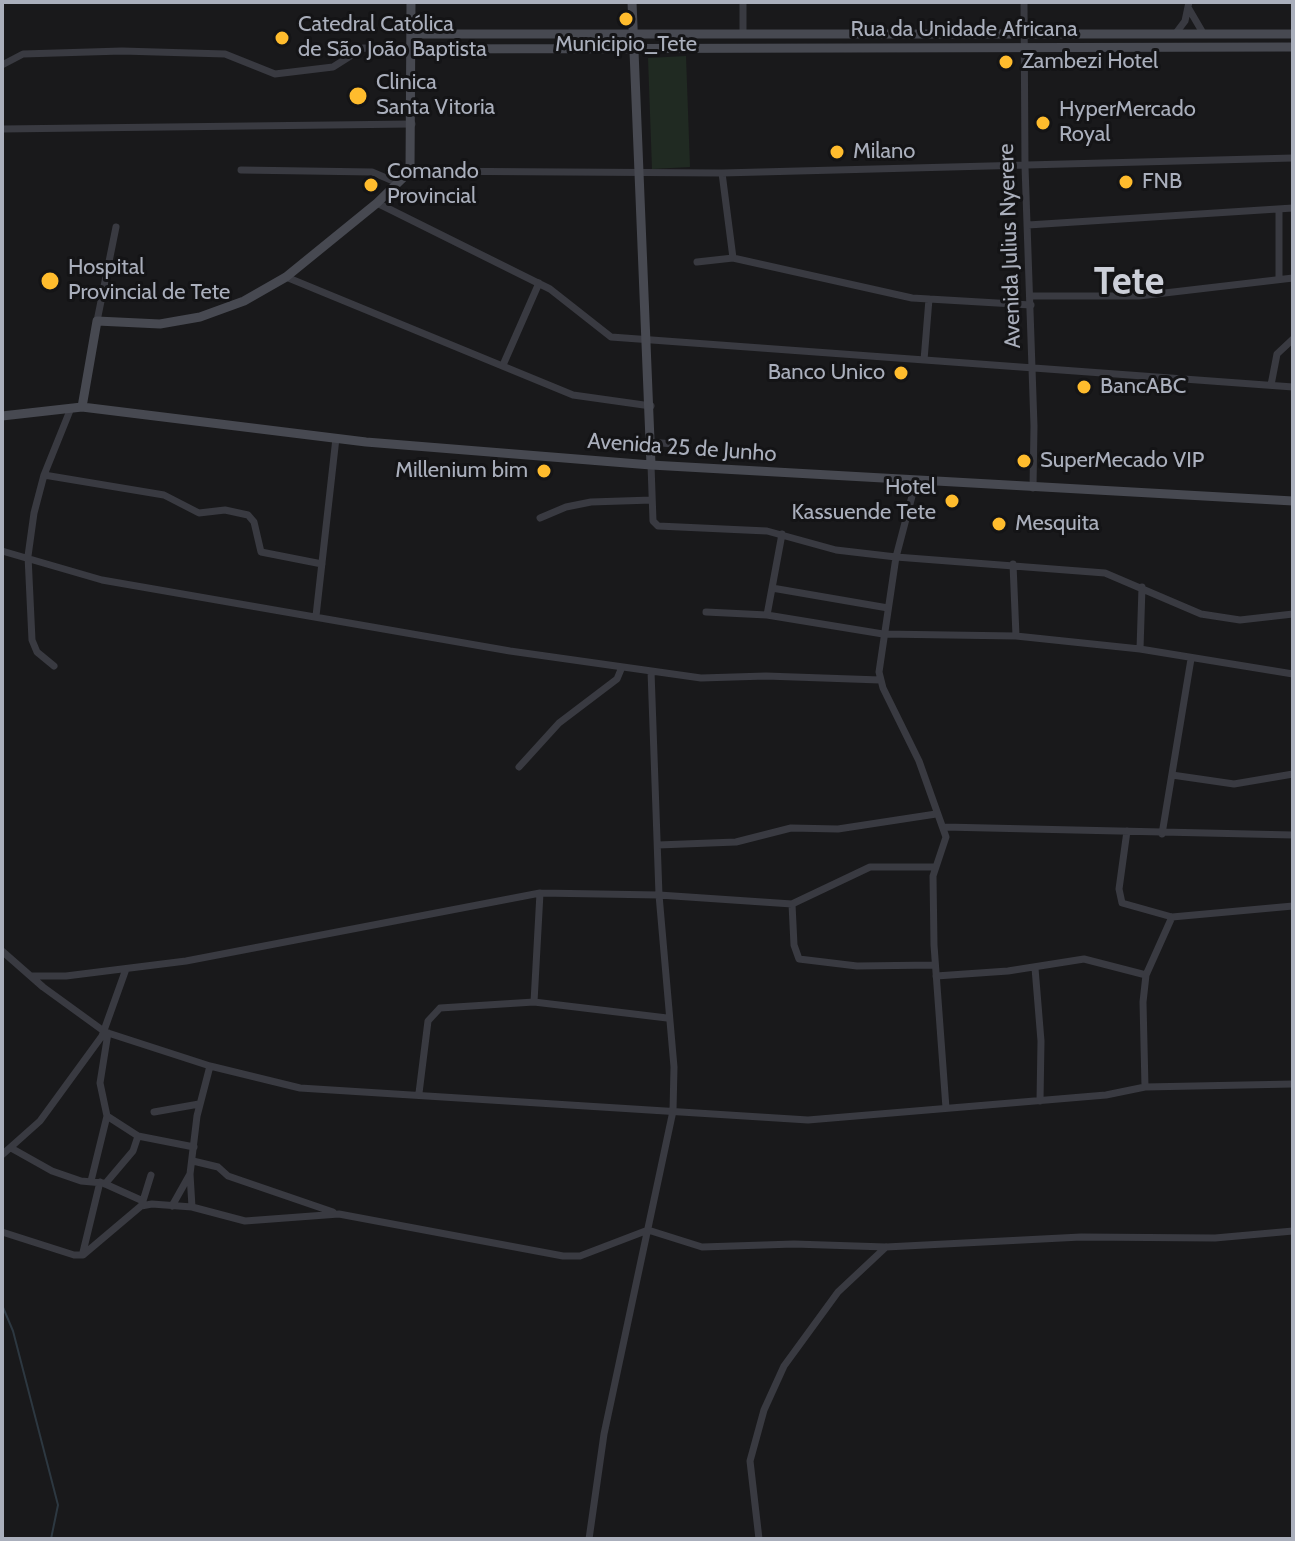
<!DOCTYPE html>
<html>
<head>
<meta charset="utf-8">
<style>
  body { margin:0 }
  #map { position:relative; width:1295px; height:1541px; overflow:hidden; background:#19191b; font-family:Cabin,sans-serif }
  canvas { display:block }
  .frame { position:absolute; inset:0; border:4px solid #aaafbc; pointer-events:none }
</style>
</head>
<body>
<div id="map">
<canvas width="1295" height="1541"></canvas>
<div class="frame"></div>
</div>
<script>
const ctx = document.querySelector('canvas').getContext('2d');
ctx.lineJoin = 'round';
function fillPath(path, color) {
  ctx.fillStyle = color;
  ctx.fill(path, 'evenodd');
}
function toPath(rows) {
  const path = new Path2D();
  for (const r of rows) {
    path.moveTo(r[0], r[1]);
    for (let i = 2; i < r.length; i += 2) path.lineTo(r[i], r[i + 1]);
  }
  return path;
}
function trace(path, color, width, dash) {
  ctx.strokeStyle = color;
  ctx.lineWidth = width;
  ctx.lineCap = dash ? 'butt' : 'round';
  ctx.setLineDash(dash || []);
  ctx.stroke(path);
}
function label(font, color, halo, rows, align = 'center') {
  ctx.font = font + ' Cabin,sans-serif';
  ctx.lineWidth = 6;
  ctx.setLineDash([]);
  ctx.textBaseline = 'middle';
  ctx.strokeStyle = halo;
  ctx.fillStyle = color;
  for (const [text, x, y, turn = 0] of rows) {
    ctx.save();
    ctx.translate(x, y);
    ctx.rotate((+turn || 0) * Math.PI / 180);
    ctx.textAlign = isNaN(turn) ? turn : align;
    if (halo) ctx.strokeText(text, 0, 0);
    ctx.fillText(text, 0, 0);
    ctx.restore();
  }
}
const green = toPath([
  [686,56,690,167,652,169,648,58]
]);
const stream = toPath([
  [2,1305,13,1331,58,1505,51,1539]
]);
const street = toPath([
  [1024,2,1025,166,1034,426,1033,488],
  [1189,9,1203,33],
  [743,33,743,2],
  [1176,33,1185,21,1189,2],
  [2,65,23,54,122,51,225,54,275,74,333,67,363,48,411,49],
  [2,129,412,124],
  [241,170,372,172,398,183],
  [410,171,722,173,1293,158],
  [722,173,733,258],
  [377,203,550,289,611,337,1293,387],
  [1028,225,1293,208],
  [697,262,733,258,912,298,1031,305],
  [286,277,573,395,651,406],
  [1279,279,1279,209],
  [1030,296,1139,296,1293,278],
  [97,321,116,227],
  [924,360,929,299],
  [503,365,539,283],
  [1271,385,1277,354,1293,339],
  [651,442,673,444],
  [651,465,653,521,658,526,767,531,836,550,896,557,1105,573,1201,614,1240,620,1293,614],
  [44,475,164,495,199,513,225,510,248,515,254,522,261,552,322,564],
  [916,481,896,557,879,672,883,688,919,761,946,837,933,876,934,945,946,1108],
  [540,518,566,507,591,502,652,500],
  [2,551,102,580,510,651,701,678,766,676,880,680],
  [1013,564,1016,636],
  [772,588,888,608],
  [706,612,767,615,883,634,1016,636,1140,649,1293,674],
  [767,615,782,534],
  [316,616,336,438],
  [1140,649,1142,587],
  [54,666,37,652,32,640,28,556,34,513,44,475,71,408],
  [519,767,559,723,617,679,622,667],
  [1172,775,1234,784,1293,774],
  [944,827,1293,835],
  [1127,831,1119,889,1122,903,1172,917,1293,906],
  [1162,834,1191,659],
  [658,845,736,842,791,828,838,829,936,814],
  [792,904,794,945,799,959,857,966,935,965],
  [2,951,43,987,105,1032,210,1066,300,1088,808,1120,1106,1095,1145,1087,1293,1084],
  [1035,968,1041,1041,1040,1101],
  [31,976,66,976,186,961,540,893,659,895,792,904,870,867,934,867],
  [936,976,1008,971,1084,959,1146,975],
  [534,1002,540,893],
  [108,1033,100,1083,107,1116,138,1136,194,1147],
  [1145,1087,1143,1002,1146,975,1172,917],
  [419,1093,428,1021,440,1008,534,1002,667,1018],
  [154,1112,199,1104],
  [11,1148,52,1171,81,1181,103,1183,143,1201],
  [2,1155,40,1121,102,1036,126,969],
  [193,1161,218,1167,228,1176,333,1212],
  [91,1181,107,1116],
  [105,1184,133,1151,138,1136],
  [142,1204,151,1175],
  [172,1206,190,1174],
  [192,1207,190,1174,197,1116,210,1066],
  [2,1232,74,1255,83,1255,141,1206,152,1204,192,1207,245,1221,339,1214,563,1256,580,1256,648,1230,702,1247,794,1244,886,1247,1081,1237,1215,1238,1293,1231],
  [83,1252,100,1182],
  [589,1539,604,1434,673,1111,674,1067,659,895,651,671],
  [759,1539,750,1461,764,1410,784,1366,838,1292,886,1247]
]);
const secondary = toPath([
  [632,2,651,465],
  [411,34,1293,34],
  [411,49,1293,47],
  [82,407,97,321,160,324,200,317,244,301,286,277,377,203,410,171,411,2],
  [2,416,82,407,366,442,651,465,1293,501]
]);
const markers = [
  [626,19,8,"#ffbc2d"],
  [282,38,8,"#ffbc2d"],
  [1006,62,8,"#ffbc2d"],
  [358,96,10,"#ffbc2d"],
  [1043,123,8,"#ffbc2d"],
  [837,152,8,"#ffbc2d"],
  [1126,182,8,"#ffbc2d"],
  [371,185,8,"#ffbc2d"],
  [50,281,10,"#ffbc2d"],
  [901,373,8,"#ffbc2d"],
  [1084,387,8,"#ffbc2d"],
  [1024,461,8,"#ffbc2d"],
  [544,471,8,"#ffbc2d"],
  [952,501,8,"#ffbc2d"],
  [999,524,8,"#ffbc2d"]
];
const poiNames = [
  ["Catedral Católica",298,25],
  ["de São João Baptista",298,50],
  ["Municipio_Tete",626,45,"center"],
  ["Zambezi Hotel",1022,62],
  ["Clinica",376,83],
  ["Santa Vitoria",376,108],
  ["HyperMercado",1059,110],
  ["Royal",1059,135],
  ["Milano",853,152],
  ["Comando",387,172],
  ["Provincial",387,197],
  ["FNB",1142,182],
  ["Hospital",68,268],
  ["Provincial de Tete",68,293],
  ["Banco Unico",885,373,"right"],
  ["BancABC",1100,387],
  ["SuperMecado VIP",1040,461],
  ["Millenium bim",528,471,"right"],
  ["Hotel",936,488,"right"],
  ["Kassuende Tete",936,513,"right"],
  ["Mesquita",1015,524]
];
const streetNames = [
  ["Rua da Unidade Africana",964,30],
  ["Avenida Julius Nyerere",1010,246,-92],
  ["Avenida 25 de Junho",682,448,4]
];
const townNames = [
  ["Tete",1129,283]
];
fillPath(green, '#202a22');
trace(stream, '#2d3841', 2);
trace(street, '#393a41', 7);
trace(secondary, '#474951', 9);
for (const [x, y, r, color] of markers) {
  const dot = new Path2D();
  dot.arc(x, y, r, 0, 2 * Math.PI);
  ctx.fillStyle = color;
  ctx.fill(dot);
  trace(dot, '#141416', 3);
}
label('22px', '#aaafbc', '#141416', poiNames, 'left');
label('22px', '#aaafbc', '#141416', streetNames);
label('bold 38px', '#cccfd8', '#141416', townNames);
</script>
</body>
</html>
